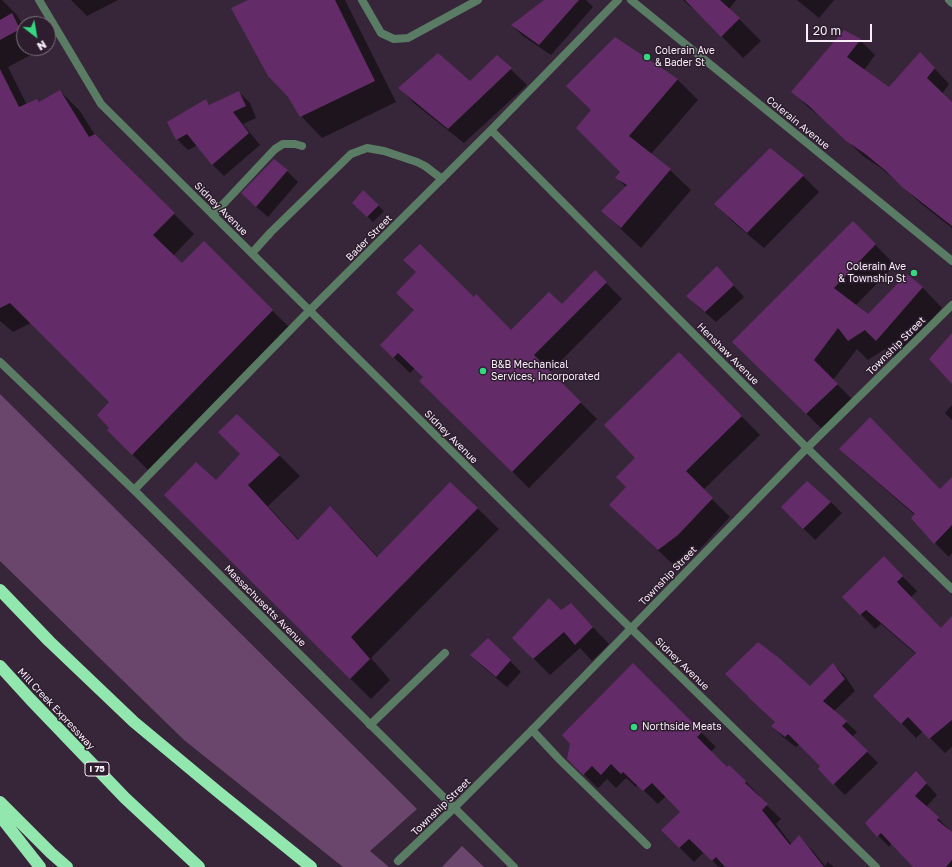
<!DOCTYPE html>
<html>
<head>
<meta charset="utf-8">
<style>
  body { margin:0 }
  #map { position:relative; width:952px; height:867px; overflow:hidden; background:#372639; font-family:"Golos Text",sans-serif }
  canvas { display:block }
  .north { position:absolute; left:16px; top:16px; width:40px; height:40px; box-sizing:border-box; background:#2d1d2e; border:1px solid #7f707f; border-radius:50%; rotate:149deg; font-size:11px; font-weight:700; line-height:16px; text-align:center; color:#f9edf9 }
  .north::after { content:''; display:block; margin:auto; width:14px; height:18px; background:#35d881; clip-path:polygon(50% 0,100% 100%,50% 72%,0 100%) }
  .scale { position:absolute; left:806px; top:24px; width:66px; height:18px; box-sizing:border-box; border:2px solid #f9edf9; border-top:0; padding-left:5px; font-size:12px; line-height:14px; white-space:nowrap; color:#f9edf9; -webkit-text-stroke:3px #2d1d2e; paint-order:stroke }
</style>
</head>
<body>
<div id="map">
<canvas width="952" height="867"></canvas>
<div class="north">N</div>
<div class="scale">20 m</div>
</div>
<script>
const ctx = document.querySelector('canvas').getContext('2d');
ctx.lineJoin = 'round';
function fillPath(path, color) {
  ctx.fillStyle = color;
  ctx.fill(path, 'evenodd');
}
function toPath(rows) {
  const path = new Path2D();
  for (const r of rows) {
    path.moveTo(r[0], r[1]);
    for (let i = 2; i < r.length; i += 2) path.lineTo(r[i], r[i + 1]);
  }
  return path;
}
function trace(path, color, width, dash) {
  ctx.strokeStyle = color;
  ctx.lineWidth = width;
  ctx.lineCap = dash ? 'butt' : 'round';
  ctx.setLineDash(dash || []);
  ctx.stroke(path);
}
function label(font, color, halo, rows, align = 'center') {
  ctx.font = font + ' "Golos Text",sans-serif';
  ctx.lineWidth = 3;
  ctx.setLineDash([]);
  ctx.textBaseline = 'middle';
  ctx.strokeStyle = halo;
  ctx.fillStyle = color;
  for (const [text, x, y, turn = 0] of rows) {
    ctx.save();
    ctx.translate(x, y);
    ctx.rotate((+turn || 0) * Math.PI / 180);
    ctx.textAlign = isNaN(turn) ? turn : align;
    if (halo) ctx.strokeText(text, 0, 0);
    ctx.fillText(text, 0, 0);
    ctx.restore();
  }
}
const green = toPath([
  [0,394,417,809,370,851,389,867,343,867,184,740,0,561],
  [462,846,484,867,442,867]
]);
const shadow = toPath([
  [0,0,2,0,17,15,22,24,24,26,24,48,39,48,40,50,8,67,27,105,37,100,40,102,60,91,80,111,95,135,194,234,173,256,182,265,204,243,293,331,153,475,108,430,111,428,110,402,31,323,13,332,0,321],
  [71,0,118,0,87,16],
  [250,0,345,0,396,102,322,138,301,116],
  [546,0,586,0,593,7,551,55,523,36,512,25],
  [683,0,736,0,729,9,761,41,743,58,707,21],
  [797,0,834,0,819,18],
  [615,38,678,80,698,100,651,154,670,170,691,190,641,248,623,231,603,211,626,187,617,178,622,172,592,111],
  [860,40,875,55,864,70,889,88,920,53,949,84,942,94,952,103,952,228,919,202,902,186,881,168,863,156,826,121,808,107,793,92],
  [497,56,527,85,464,143,415,104,400,88,470,82],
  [239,92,250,103,256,118,243,124,260,145,224,176,213,165,198,145,188,150,177,139,205,100,211,106],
  [770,149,803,176,819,192,764,248,732,221,715,204],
  [287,171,298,182,268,217,253,204],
  [364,192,384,211,373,222,353,202],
  [853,222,895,265,855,306,868,315,907,276,923,288,942,308,897,360,885,349,868,360,857,349,833,380,857,404,826,433,753,361],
  [595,272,622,299,550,372,597,419,529,488,420,381,424,377,415,368,410,373,381,345,474,298,511,331,562,305],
  [728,279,744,297,716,322,699,307,688,296],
  [679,353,760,435,703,490,730,517,696,553,677,568,629,523,627,487,637,458],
  [952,405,952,420,945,413],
  [841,449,940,490,952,479,952,553,949,557,935,543,915,515,855,463],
  [279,455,300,476,268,506,299,540,330,508,351,528,378,557,450,484,478,509,499,529,371,658,390,680,371,699,165,495,216,482],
  [807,482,831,502,842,513,815,540,782,507],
  [898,572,917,591,911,597,941,629,952,628,952,747,945,753,923,731,916,738,875,696,916,654,881,624,875,629,844,597],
  [571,604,609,644,592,661,580,648,550,675,513,638,561,612],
  [488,639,521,672,507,687,482,666,471,655],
  [833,664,844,675,855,691,834,711,846,722,857,732,852,737,878,763,845,795,834,784,822,766,800,744,796,747,783,737,772,726],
  [633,665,716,747,710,752,727,768,729,766,746,782,760,796,758,797,781,819,776,824,792,845,799,837,813,851,825,866,828,862,834,867,719,867,704,852,694,862,663,831,682,812,666,796,658,804,638,785,636,787,626,778,616,788,607,779,598,788,568,759],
  [916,772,937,795,926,807,949,829,948,830,952,833,952,867,914,867,892,843,889,847,866,823]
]);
const building = toPath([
  [248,0,335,0,375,81,300,117,288,97,268,76,231,8],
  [544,0,579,0,539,45,511,25],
  [685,0,720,0,740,18,721,37],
  [12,13,20,29,0,40,0,20],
  [844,30,861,39,847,57,889,87,920,52,935,68,927,78,952,102,952,226,902,187,886,171,864,153,846,141,809,106,791,92],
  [615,37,678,79,629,136,671,169,621,228,601,211,627,185,615,178,620,172,576,128,591,110,566,86],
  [438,53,470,81,497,55,512,68,448,129,398,88],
  [0,69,19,107,37,99,39,102,60,90,89,137,95,134,124,163,175,213,153,235,182,263,204,241,273,310,132,455,107,430,109,428,97,415,109,402,10,303,0,308],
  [239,91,246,106,233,112,249,133,212,165,187,134,176,140,167,122,206,99,209,105],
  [770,148,804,175,747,233,714,204],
  [274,159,288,170,256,207,241,193],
  [363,190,379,205,367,217,352,203],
  [853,221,876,244,834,288,868,314,907,274,923,287,876,341,865,330,848,341,838,328,814,360,838,384,806,414,732,342],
  [420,244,474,297,476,294,511,330,549,292,562,304,595,270,607,282,534,355,581,402,512,472,419,381,423,377,398,353,393,358,380,345,414,310,396,293,416,272,403,260],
  [717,266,734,285,705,312,686,296],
  [952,333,952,384,929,359],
  [679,352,742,416,686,471,713,498,678,535,658,550,609,505,626,487,616,477,635,458,604,425],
  [237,414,280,455,248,485,298,540,330,506,377,557,450,482,478,508,351,637,370,659,350,679,164,495,196,462,216,480,240,454,218,432],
  [870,417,940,489,952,477,952,525,934,544,911,518,915,514,839,449],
  [807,481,831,502,803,529,781,507],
  [884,556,903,576,897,582,941,628,952,616,952,720,929,739,908,717,901,724,873,696,916,653,866,610,860,615,842,597],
  [549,598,561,610,571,603,593,627,575,645,564,632,533,659,512,638],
  [488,638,511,660,496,677,470,655],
  [758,642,779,658,810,686,833,663,845,679,823,701,847,721,842,726,868,751,833,785,818,769,820,766,788,734,785,737,771,726,775,722,748,697,748,696,725,674],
  [633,663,702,732,697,737,727,767,729,765,746,781,745,783,768,804,762,810,790,845,799,835,824,867,725,867,716,857,712,861,689,839,679,848,661,830,680,812,652,783,643,791,623,772,621,774,611,764,601,775,592,766,583,775,567,759,570,744,562,735],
  [916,771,927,783,915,796,939,817,937,820,952,832,952,860,946,867,913,867,881,833,877,837,865,823]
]);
const service = toPath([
  [362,0,381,33,394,39,408,38,478,0],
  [213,215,275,149,283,144,295,144,302,146],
  [252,253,271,232,351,154,367,148,384,151,417,162,425,166,442,179],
  [370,725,445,653],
  [532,730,560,760,647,845]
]);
const minor = toPath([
  [39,0,101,104,612,610,876,867],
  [631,0,952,261],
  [949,0,952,3],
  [491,130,807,448,952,589],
  [0,362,134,490,514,867],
  [134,490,309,311,491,130,618,0],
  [398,861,454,808,532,730,807,448,952,305]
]);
const motorway = toPath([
  [0,590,49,641,134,722,217,791,311,867],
  [0,666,30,699,125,798,199,867],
  [0,802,51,853,67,867],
  [0,816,40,867]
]);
const markers = [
  [647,57,4,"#35d881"],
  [914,273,4,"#35d881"],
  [483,371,4,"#35d881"],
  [634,727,4,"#35d881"]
];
const shields = [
  [97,769,24]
];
const shieldNames = [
  ["I 75",97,769]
];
const poiNames = [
  ["Colerain Ave",655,51],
  ["& Bader St",655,63],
  ["Colerain Ave",906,267,"right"],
  ["& Township St",906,279,"right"],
  ["B&B Mechanical",491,365],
  ["Services, Incorporated",491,377],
  ["Northside Meats",642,727]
];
const streetNames = [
  ["Colerain Avenue",798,123,39],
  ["Sidney Avenue",221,209,45],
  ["Bader Street",369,238,-45],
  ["Township Street",896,346,-45],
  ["Henshaw Avenue",728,354,45],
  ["Sidney Avenue",451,437,45],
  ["Township Street",668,576,-46],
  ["Massachusetts Avenue",265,606,45],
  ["Sidney Avenue",682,664,44],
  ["Mill Creek Expressway",56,709,47],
  ["Township Street",441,807,-44]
];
fillPath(green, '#6a466c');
fillPath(shadow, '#0007');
fillPath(building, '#632c68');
trace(service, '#5a7b64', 8);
trace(minor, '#5a7b64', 8);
trace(motorway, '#92e7af', 12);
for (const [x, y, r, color] of markers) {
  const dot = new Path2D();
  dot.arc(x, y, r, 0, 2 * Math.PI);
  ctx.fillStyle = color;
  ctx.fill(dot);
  trace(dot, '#2d1d2e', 1.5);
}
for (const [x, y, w] of shields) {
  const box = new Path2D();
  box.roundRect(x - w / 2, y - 7, w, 14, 3);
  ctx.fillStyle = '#2d1d2e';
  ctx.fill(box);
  trace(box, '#f9edf9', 1);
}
label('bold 9px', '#f9edf9', null, shieldNames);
label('10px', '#f9edf9', '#2d1d2e', poiNames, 'left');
label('10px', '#f9edf9', '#2d1d2e', streetNames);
</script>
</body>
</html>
